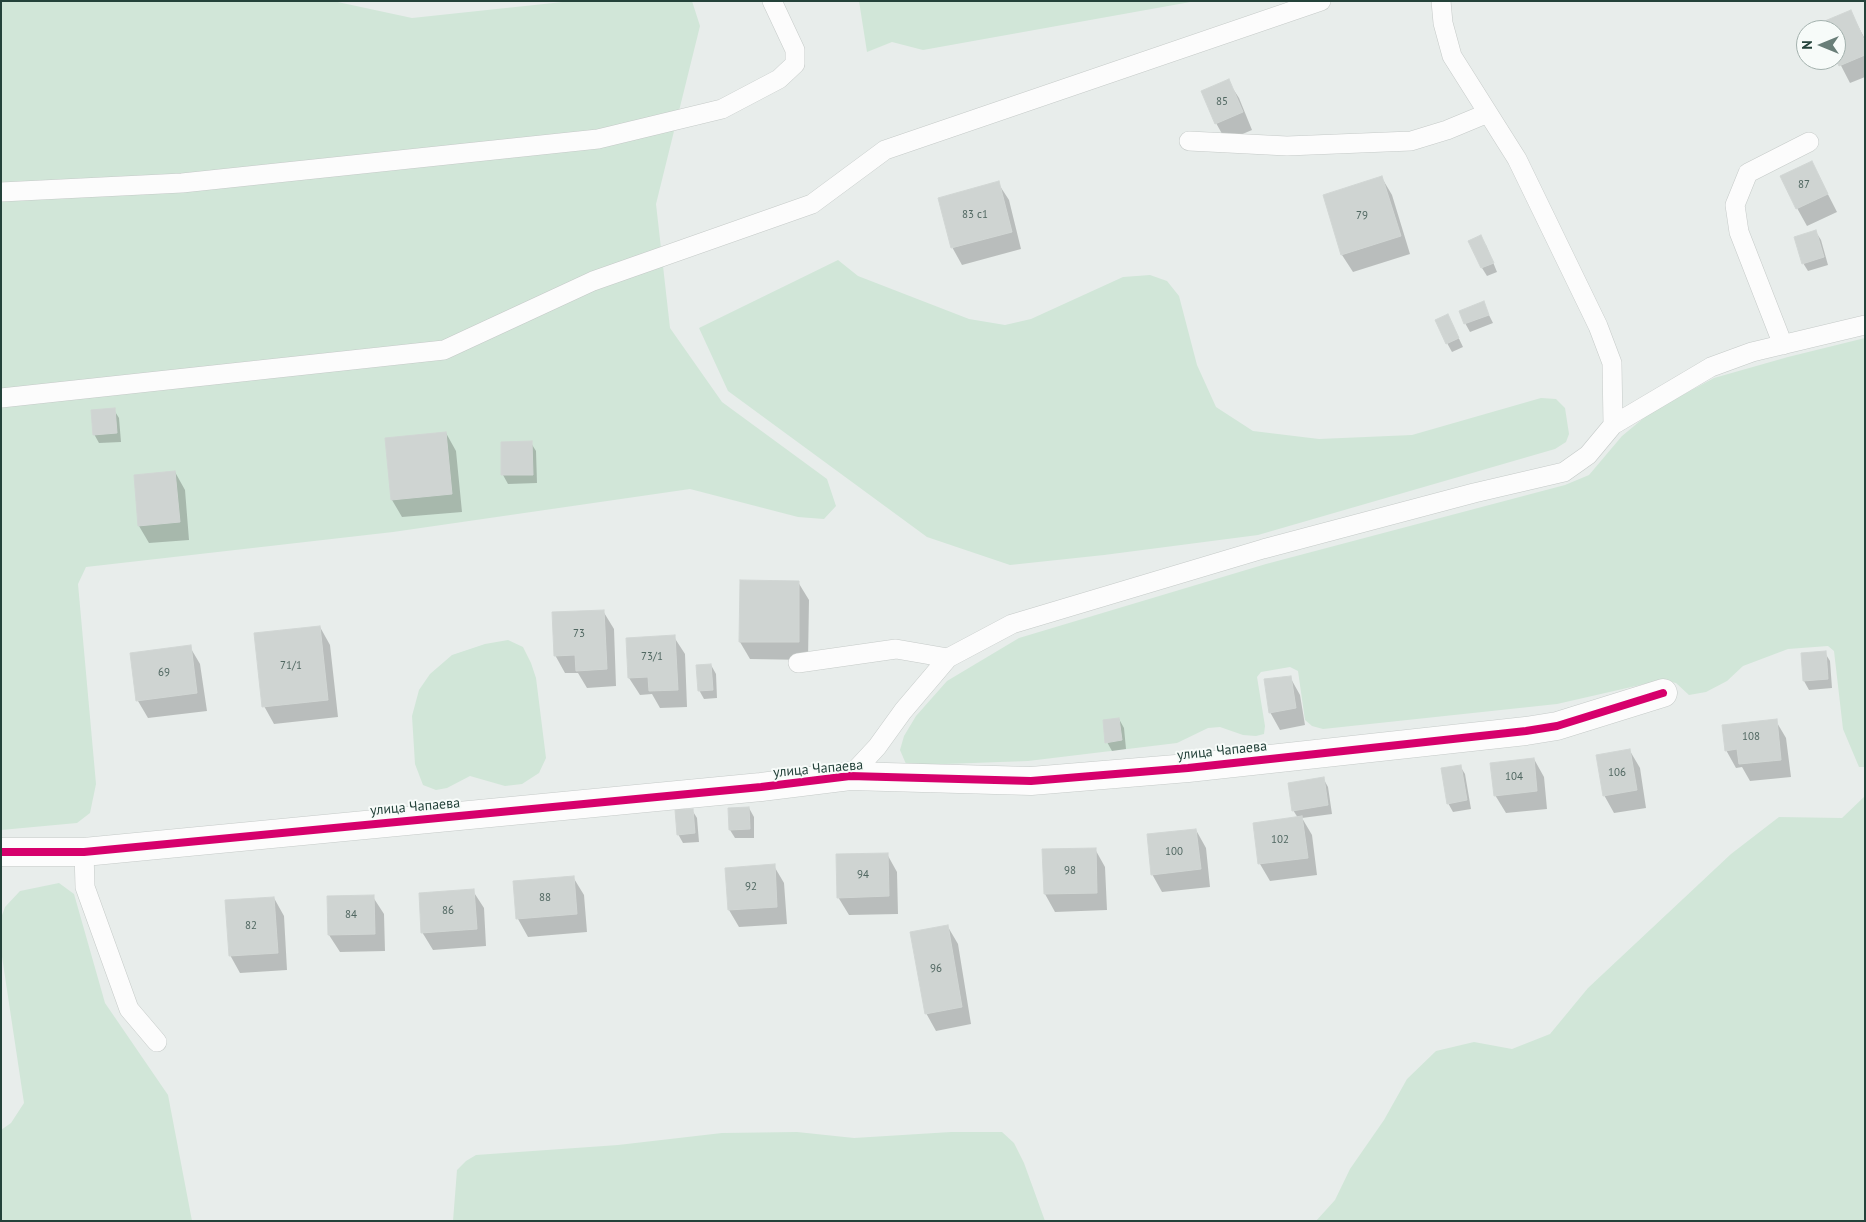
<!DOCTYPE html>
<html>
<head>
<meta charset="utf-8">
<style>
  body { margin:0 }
  #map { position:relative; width:1866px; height:1222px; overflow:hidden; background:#e8edeb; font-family:"PT Sans",sans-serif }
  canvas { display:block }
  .frame { position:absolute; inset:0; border:2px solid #24423a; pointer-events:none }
  .north { position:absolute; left:1796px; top:20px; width:50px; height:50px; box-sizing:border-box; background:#f7fbf9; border:1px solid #a3b1ad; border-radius:50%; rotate:270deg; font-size:14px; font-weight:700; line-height:20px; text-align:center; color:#24423a }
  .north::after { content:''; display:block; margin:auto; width:18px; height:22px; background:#697e78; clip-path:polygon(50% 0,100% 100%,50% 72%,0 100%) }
</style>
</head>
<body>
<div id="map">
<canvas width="1866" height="1222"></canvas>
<div class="frame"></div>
<div class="north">N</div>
</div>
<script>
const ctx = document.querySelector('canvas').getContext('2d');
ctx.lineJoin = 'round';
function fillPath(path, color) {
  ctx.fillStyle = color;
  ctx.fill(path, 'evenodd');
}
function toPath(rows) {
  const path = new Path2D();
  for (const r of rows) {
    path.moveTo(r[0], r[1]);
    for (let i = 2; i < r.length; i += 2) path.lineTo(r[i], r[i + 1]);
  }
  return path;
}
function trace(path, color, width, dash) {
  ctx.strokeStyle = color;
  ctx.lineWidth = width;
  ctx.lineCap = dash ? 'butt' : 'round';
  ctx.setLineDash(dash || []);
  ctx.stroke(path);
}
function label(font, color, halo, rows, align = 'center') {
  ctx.font = font + ' "PT Sans",sans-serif';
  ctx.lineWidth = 4;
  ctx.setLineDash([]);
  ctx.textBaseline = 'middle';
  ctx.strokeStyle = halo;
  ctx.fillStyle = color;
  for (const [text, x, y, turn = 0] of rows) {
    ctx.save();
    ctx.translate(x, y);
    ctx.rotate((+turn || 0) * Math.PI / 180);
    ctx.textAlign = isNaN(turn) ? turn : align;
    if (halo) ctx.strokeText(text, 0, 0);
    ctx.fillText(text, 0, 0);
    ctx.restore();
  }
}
const green = toPath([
  [1,1,333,1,412,18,572,1,692,1,700,26,656,204,670,328,722,402,827,479,836,506,824,519,798,517,690,489,393,532,86,567,78,584,96,784,90,813,77,823,1,830],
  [859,1,1196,1,923,50,892,42,867,52],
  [838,260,858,276,969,319,1005,325,1031,319,1123,277,1150,275,1167,281,1179,296,1197,365,1216,407,1253,431,1319,439,1412,435,1541,398,1556,399,1565,408,1569,434,1566,442,1555,449,1258,535,1104,555,1010,565,927,537,728,391,699,328],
  [1865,338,1865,767,1859,767,1843,729,1834,651,1828,646,1788,649,1743,666,1727,681,1706,692,1689,695,1676,683,1662,680,1557,704,1323,729,1312,726,1305,720,1298,671,1290,667,1261,672,1257,677,1265,726,1264,734,1256,736,1243,735,1220,727,1208,728,1177,743,1028,761,917,765,906,764,900,750,904,736,916,716,947,681,1019,638,1266,564,1565,485,1589,475,1622,436,1651,412,1714,378,1788,357],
  [508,640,523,647,531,663,536,678,546,758,539,773,522,784,505,786,470,776,447,788,436,790,423,785,415,764,412,716,419,690,430,674,452,655,485,644],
  [1865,796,1865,1221,1316,1221,1335,1200,1350,1169,1384,1120,1407,1079,1436,1051,1474,1042,1512,1049,1550,1034,1588,988,1731,854,1779,817,1842,818],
  [59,883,74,894,105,1003,168,1095,192,1221,1,1221,1,1130,11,1123,24,1103,1,950,1,918,5,907,20,891],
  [797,1132,854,1138,951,1132,1002,1132,1014,1143,1024,1163,1045,1221,453,1221,457,1170,466,1161,476,1155,618,1145,722,1133]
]);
const shadow = toPath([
  [1850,11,1865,39,1865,77,1850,83,1836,56,1836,30,1824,30],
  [1228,81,1239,98,1252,130,1226,141,1216,123],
  [1812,163,1837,212,1807,226,1797,208],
  [1382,178,1392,195,1410,254,1353,272,1342,255,1324,196],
  [998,183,1009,200,1021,249,962,265,952,247],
  [1816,232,1821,240,1828,265,1808,271,1803,263],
  [1486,245,1497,272,1487,276,1482,268],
  [1483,303,1493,323,1470,332,1465,323],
  [1452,324,1463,347,1452,352,1447,343],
  [114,410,119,418,121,442,99,443,94,434],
  [446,433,456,451,462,512,402,517,392,500],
  [502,443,531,443,536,451,537,483,508,484,503,475],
  [175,472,185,490,189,540,149,543,139,526],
  [798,582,809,600,808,660,750,659,740,642],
  [603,611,614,629,616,686,587,688,578,673,565,673,555,655],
  [320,627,330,645,338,717,274,724,264,706],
  [674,637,685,654,687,707,660,708,652,694,640,695,629,678],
  [190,647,200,664,207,711,148,718,138,701],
  [1825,653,1830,661,1832,688,1809,690,1804,681,1802,654],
  [711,665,716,674,717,698,704,699,699,690],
  [1290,677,1300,695,1305,725,1280,730,1270,712],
  [1119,719,1124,728,1126,749,1112,751,1107,742],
  [1776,721,1786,738,1791,777,1750,781,1742,767,1736,768,1726,750],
  [1630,751,1640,768,1646,808,1614,813,1604,795],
  [1534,759,1544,777,1547,809,1506,813,1495,795],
  [1460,766,1465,774,1471,809,1453,812,1448,803],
  [1323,778,1328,787,1332,814,1302,818,1312,835,1317,875,1270,881,1260,864,1298,818,1293,810],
  [749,808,754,817,754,838,735,838,730,830],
  [692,810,697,818,699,842,683,843,678,834],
  [1196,830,1206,848,1210,887,1162,892,1152,874],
  [1095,849,1105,867,1107,910,1055,912,1045,894,1044,850],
  [887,854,897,872,898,914,849,915,838,897],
  [774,866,784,883,787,924,739,927,729,910],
  [573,877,584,895,587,932,528,937,518,919,514,882],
  [473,891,484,908,486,946,433,950,422,932],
  [373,897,384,914,385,951,340,952,329,935],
  [274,898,284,916,287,970,240,973,230,955],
  [948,927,958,944,971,1024,936,1031,926,1013]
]);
const building = toPath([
  [1851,10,1865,42,1865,55,1839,66,1836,60,1836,30,1823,30,1820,23,1851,10],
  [1229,79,1243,112,1215,124,1201,91,1229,79],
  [1812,161,1828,194,1796,209,1780,176,1812,161],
  [1382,176,1401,236,1341,255,1323,195,1382,176],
  [999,181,1012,232,951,248,938,198,999,181],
  [1816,230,1824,257,1802,264,1794,237,1816,230],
  [1481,235,1494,263,1481,268,1468,241,1481,235],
  [1484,301,1489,315,1464,324,1459,311,1484,301],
  [1448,314,1459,338,1446,344,1435,320,1448,314],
  [115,408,117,433,93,435,91,410,115,408],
  [446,432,452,494,391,500,385,438,446,432],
  [532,441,533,475,501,475,501,442,532,441],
  [175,471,180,522,138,526,134,475,175,471],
  [740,580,799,581,799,642,739,642,740,580],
  [604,610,607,669,576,671,575,655,554,656,552,612,604,610],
  [320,626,328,700,262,707,254,633,320,626],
  [675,635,678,690,649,691,648,677,628,678,626,638,675,635],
  [191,645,197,693,136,701,130,653,191,645],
  [1826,651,1828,679,1803,681,1801,653,1826,651],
  [711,664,713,690,698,691,696,665,711,664],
  [1291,676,1296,708,1269,713,1264,679,1291,676],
  [1119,718,1122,740,1105,743,1103,720,1119,718],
  [1777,719,1781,760,1739,764,1737,749,1725,751,1722,725,1777,719],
  [1630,749,1637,790,1603,796,1596,755,1630,749],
  [1534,758,1537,791,1494,796,1490,763,1534,758],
  [1461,765,1467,800,1447,804,1441,768,1461,765],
  [1324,777,1328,805,1292,811,1288,783,1324,777],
  [749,807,750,829,729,830,728,808,749,807],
  [693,809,695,833,677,835,675,810,693,809],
  [1302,816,1308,858,1258,864,1253,823,1302,816],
  [1196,829,1201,869,1151,875,1147,834,1196,829],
  [1096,848,1097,893,1044,894,1042,849,1096,848],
  [888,853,889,896,837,898,836,854,888,853],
  [775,864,777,907,728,910,725,868,775,864],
  [574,876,577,914,516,919,513,881,574,876],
  [474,889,477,929,421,933,419,893,474,889],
  [374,895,375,934,328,935,327,896,374,895],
  [274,897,278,953,229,956,225,900,274,897],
  [948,925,962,1007,925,1014,910,932,948,925]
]);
const service = toPath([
  [1441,1,1443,23,1452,56,1517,159,1598,326,1612,363,1613,425],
  [1189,141,1287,146,1411,141,1447,130,1488,113],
  [1,192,182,183,598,139,722,109,779,79,795,64,795,50,772,1],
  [1783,345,1739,232,1735,205,1748,173,1809,142],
  [1,398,444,350,593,281,812,204,885,150,1321,1],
  [798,663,896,649,948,658],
  [850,776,877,747,903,711,948,658,1012,624,1263,549,1474,493,1564,472,1588,455,1613,425,1711,367,1752,352,1865,325],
  [84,852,85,887,129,1009,157,1042]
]);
const minor = toPath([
  [1,852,84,852,761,787,850,776,1031,781,1188,768,1526,731,1557,726,1663,693]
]);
const cycleway = toPath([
  [1,852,84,852,761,787,850,776,1031,781,1188,768,1526,731,1557,726,1663,693]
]);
const numberNames = [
  ["85",1222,102],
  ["87",1804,185],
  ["83 с1",975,215],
  ["79",1362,216],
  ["73",579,634],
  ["73/1",652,657],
  ["71/1",291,666],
  ["69",164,673],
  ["108",1751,737],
  ["106",1617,773],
  ["104",1514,777],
  ["102",1280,840],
  ["100",1174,852],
  ["98",1070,871],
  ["94",863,875],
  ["92",751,887],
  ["88",545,898],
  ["86",448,911],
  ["84",351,915],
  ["82",251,926],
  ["96",936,969]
];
const streetNames = [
  ["улица Чапаева",1222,751,-6],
  ["улица Чапаева",818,769,-5],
  ["улица Чапаева",415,807,-5]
];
fillPath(green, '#d1e6d8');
fillPath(shadow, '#0003');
fillPath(building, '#cfd4d2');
trace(building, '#d1d6d4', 1);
trace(service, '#c5cac8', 20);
trace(minor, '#c5cac8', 29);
trace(service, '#fcfcfc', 19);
trace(minor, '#fcfcfc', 28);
trace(cycleway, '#d6006c', 8);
label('11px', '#506761', null, numberNames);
label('14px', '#24423a', '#f7fbf9', streetNames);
</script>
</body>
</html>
